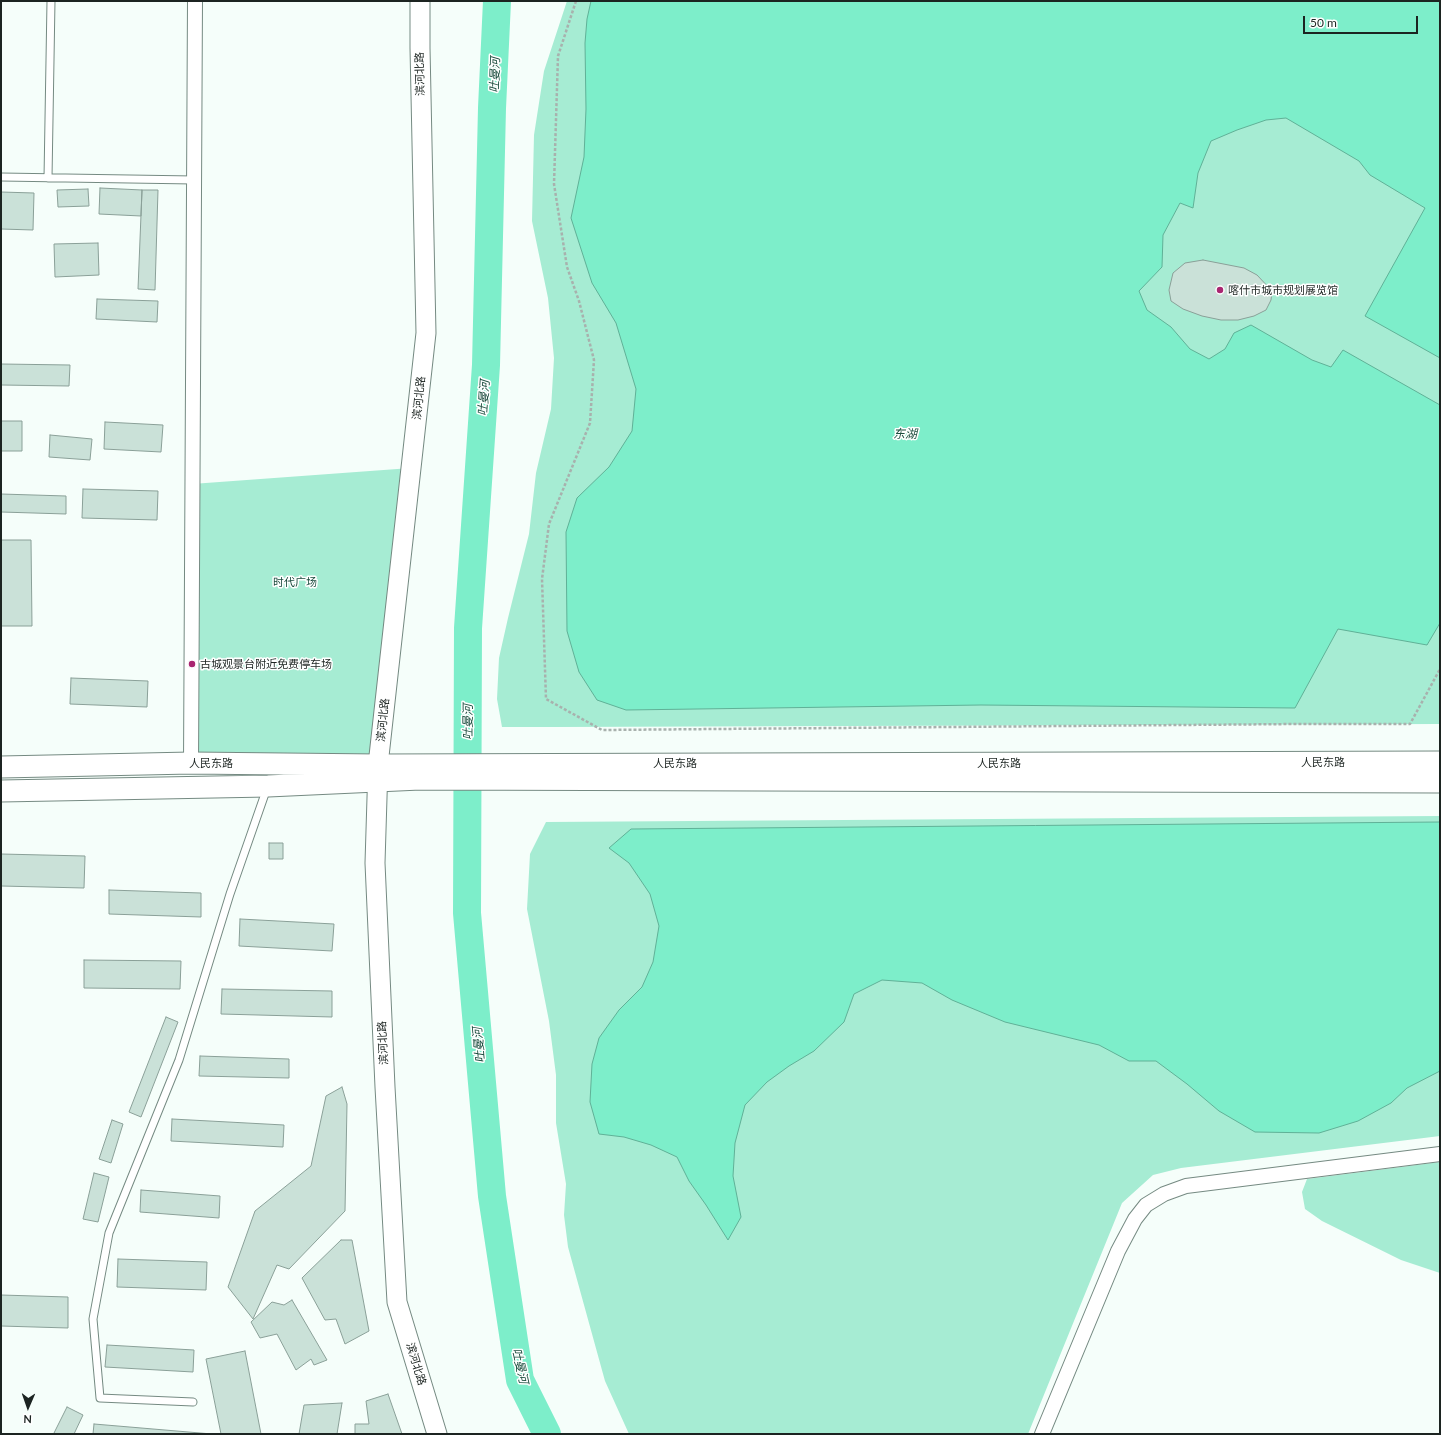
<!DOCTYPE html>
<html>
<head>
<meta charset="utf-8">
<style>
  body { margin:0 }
  #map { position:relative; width:1441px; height:1435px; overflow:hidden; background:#f5fefa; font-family:Lato,sans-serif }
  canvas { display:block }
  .frame { position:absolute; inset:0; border:2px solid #1c2421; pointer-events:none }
  .north { position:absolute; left:8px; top:1387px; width:40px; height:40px; -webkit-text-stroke:3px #fff; paint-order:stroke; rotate:182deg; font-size:11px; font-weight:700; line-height:16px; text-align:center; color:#1c2421 }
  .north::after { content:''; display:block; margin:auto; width:14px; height:18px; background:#1c2421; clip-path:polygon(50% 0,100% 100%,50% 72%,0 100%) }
  .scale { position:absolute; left:1303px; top:16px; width:115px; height:18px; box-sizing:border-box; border:2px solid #1c2421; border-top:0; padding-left:5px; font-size:12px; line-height:14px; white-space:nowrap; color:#1c2421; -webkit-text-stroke:3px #fff; paint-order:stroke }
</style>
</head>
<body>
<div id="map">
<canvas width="1441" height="1435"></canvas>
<div class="frame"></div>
<div class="north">N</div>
<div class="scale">50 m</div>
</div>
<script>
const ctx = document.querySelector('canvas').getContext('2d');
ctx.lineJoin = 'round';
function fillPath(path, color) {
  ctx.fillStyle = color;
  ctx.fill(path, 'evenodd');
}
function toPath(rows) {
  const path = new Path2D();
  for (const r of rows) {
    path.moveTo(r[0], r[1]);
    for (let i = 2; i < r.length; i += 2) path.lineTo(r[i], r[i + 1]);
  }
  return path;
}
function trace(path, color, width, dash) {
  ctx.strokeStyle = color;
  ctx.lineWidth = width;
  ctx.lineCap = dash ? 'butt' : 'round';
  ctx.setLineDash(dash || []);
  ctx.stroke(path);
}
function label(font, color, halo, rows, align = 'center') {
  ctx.font = font + ' Lato,"Noto Sans SC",sans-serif';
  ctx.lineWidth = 3;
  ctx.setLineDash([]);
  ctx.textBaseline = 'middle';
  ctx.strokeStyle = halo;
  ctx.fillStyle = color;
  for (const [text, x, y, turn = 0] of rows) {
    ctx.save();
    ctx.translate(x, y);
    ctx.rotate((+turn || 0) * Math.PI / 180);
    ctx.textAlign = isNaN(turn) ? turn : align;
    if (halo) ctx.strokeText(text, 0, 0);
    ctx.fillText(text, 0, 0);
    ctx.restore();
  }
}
const green = toPath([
  [567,1,1440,1,1440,724,556,727,502,727,497,699,499,658,508,618,529,534,536,473,551,409,554,358,548,298,532,221,534,135,544,71],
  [411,468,378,765,191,763,192,484],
  [1440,816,1440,1136,1181,1168,1153,1175,1122,1203,1028,1434,629,1434,605,1381,568,1247,564,1215,566,1184,556,1123,556,1075,549,1021,527,909,530,854,546,822],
  [1440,1162,1440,1273,1401,1260,1322,1221,1305,1209,1302,1192,1307,1179]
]);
const water = toPath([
  [591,1,1440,1,1440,358,1365,316,1425,208,1370,175,1359,161,1286,118,1266,120,1237,130,1211,141,1198,173,1193,208,1180,203,1163,235,1162,267,1139,291,1147,310,1171,327,1190,349,1209,359,1225,349,1234,333,1251,325,1312,360,1331,367,1343,350,1440,405,1440,623,1427,645,1338,629,1295,708,981,705,626,710,597,700,579,672,567,631,566,532,577,498,609,467,632,431,636,389,616,323,592,283,571,218,584,157,586,109,585,43,587,19,591,1],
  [1440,822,1440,1071,1407,1088,1391,1103,1358,1121,1319,1133,1255,1132,1219,1111,1187,1084,1156,1061,1129,1061,1099,1045,1005,1022,952,1000,922,983,882,980,854,994,844,1022,814,1051,789,1066,767,1082,745,1105,735,1143,733,1176,741,1217,728,1240,706,1205,689,1181,677,1157,651,1145,624,1137,599,1134,590,1102,592,1064,599,1038,619,1010,642,987,653,962,659,926,650,894,629,863,609,848,631,829,1440,822]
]);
const river = toPath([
  [497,1,492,108,486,365,468,628,467,913,492,1196,520,1380,547,1434]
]);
const building = toPath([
  [100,188,142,190,141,216,99,214,100,188],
  [88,189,89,206,58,207,57,190,88,189],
  [142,190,158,190,155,290,138,289,142,190],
  [1,192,34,193,33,230,1,229,1,192],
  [98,243,99,275,55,277,54,244,98,243],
  [1203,260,1244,268,1257,275,1272,291,1271,300,1266,310,1254,316,1238,320,1221,320,1202,316,1183,309,1171,301,1169,290,1173,273,1185,263,1203,260],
  [97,299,158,301,157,322,96,319,97,299],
  [1,364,70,365,69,386,1,385,1,364],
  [1,421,22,421,22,451,1,451,1,421],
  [105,422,163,425,161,452,104,449,105,422],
  [50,435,92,439,90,460,49,457,50,435],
  [83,489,158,491,157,520,82,518,83,489],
  [1,494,66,496,66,514,1,512,1,494],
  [1,540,31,540,32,626,1,626,1,540],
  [71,678,148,681,147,707,70,704,71,678],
  [269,843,283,843,283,859,269,859,269,843],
  [1,854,85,856,84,888,1,886,1,854],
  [109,890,201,893,201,917,109,914,109,890],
  [240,919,334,924,332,951,239,946,240,919],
  [84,960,181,961,180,989,84,988,84,960],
  [222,989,332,991,332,1017,221,1014,222,989],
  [166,1017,178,1022,141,1117,129,1112,166,1017],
  [200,1056,289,1059,289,1078,199,1076,200,1056],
  [342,1087,347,1104,345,1211,289,1269,277,1265,253,1319,228,1287,255,1211,311,1166,326,1096,342,1087],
  [172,1119,284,1125,283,1147,171,1141,172,1119],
  [112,1120,123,1124,111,1163,99,1159,112,1120],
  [94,1173,109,1177,98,1222,83,1219,94,1173],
  [141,1190,220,1196,219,1218,140,1212,141,1190],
  [341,1240,352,1240,369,1331,345,1344,336,1319,325,1320,302,1278,341,1240],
  [118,1259,207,1262,206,1290,117,1287,118,1259],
  [1,1295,68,1297,68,1328,1,1326,1,1295],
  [292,1300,327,1360,314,1365,311,1359,296,1370,277,1334,260,1338,251,1322,272,1302,284,1305,292,1300],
  [107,1345,194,1350,193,1372,105,1367,107,1345],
  [245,1351,261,1434,221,1434,206,1359,245,1351],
  [388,1394,402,1434,355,1434,355,1424,369,1424,366,1401,388,1394],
  [342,1403,337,1434,299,1434,304,1405,342,1403],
  [67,1407,83,1415,74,1434,57,1434,54,1433,67,1407],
  [94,1424,212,1434,93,1434,94,1424]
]);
const path = toPath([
  [576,1,558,56,554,184,567,267,579,301,594,360,590,423,549,524,542,579,546,699,602,730,1297,724,1410,724,1440,669]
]);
const lane = toPath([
  [1,177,194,180],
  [48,178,51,1],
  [193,1402,100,1398,93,1319,109,1233,179,1060,230,894,267,788]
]);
const street = toPath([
  [191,763,195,1],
  [1042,1434,1118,1251,1135,1219,1146,1205,1164,1194,1186,1186,1440,1154]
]);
const secondary = toPath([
  [420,1,420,48,426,333,378,765,375,863,385,1087,397,1302,437,1434]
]);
const primary = toPath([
  [1,767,191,763,378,765,1440,762],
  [1,791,268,786,420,779,1440,782]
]);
const markers = [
  [1220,290,4,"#a92671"],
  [192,664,4,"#a92671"]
];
const streetNames = [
  ["滨河北路",420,74,-91],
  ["滨河北路",419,398,-84],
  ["滨河北路",383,720,-84],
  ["人民东路",1323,762],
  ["人民东路",211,763],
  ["人民东路",675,763],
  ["人民东路",999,763],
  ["滨河北路",383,1043,-93],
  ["滨河北路",416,1364,73]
];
const poiNames = [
  ["喀什市城市规划展览馆",1228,290],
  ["古城观景台附近免费停车场",200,664]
];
const parkNames = [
  ["时代广场",295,582]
];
const waterNames = [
  ["吐曼河",495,75,-88],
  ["吐曼河",484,398,-86],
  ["东湖",905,434],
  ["吐曼河",468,722,-90],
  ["吐曼河",479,1045,-95],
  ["吐曼河",520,1366,77]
];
fillPath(green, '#a6ecd3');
fillPath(water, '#7deeca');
trace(water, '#60b197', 1);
trace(river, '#7deeca', 28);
fillPath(building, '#cae1d8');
trace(building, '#8aa098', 1);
trace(lane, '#758a82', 9);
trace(street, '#758a82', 16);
trace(secondary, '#758a82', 21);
trace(primary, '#758a82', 23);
trace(path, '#a8b1ad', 2.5, [3, 2]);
trace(lane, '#fff', 7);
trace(street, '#fff', 14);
trace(secondary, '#fff', 19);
trace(primary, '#fff', 21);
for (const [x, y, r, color] of markers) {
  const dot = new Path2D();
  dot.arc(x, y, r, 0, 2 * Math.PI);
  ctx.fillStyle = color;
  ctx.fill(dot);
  trace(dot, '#fff', 1.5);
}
label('11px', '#1c2421', '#fff', streetNames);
label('11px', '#1c2421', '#fff', poiNames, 'left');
label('11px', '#17483a', '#fff', parkNames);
label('italic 12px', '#1d4e3f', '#fff', waterNames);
</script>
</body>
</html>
